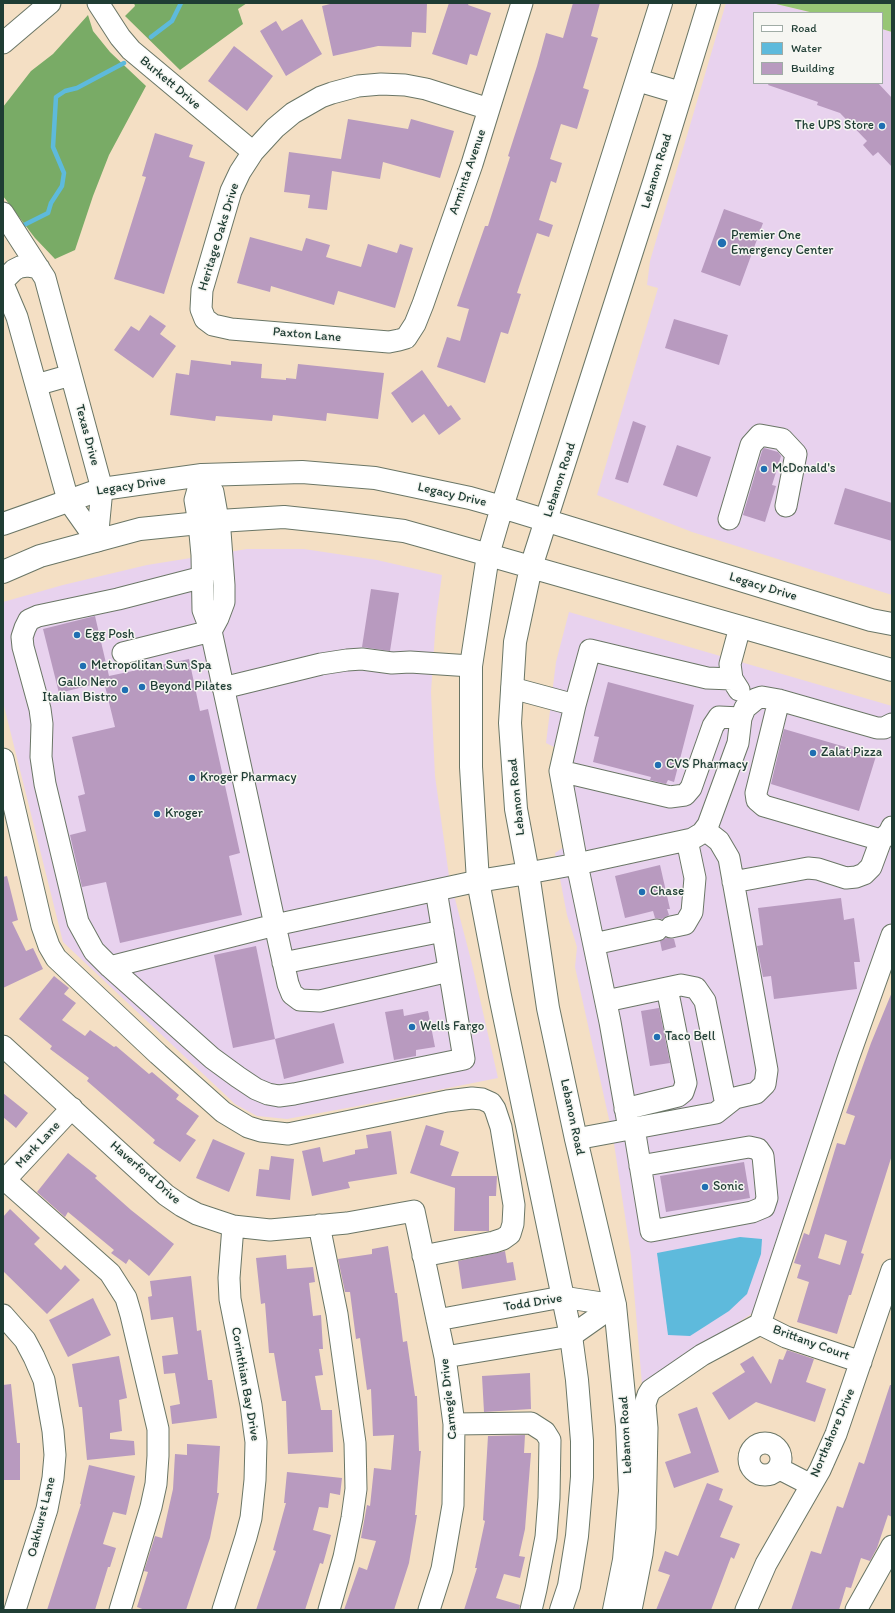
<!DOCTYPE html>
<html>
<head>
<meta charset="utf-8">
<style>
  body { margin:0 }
  #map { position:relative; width:895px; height:1613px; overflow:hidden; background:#f4dfc4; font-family:Itim,sans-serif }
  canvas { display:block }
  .frame { position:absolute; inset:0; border:4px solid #1f3d34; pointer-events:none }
  .legend { position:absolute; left:753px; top:12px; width:130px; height:72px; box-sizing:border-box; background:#f6f6f2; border:1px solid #a0aca6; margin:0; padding:5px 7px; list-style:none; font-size:12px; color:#1f3d34 }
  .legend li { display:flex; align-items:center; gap:8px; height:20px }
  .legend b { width:20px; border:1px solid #a0aca6 }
</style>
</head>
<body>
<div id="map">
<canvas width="895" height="1613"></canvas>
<div class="frame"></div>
<ul class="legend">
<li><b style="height:5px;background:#fff"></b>Road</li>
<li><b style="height:11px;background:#5ebadc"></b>Water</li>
<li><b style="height:11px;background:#b89abf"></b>Building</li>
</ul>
</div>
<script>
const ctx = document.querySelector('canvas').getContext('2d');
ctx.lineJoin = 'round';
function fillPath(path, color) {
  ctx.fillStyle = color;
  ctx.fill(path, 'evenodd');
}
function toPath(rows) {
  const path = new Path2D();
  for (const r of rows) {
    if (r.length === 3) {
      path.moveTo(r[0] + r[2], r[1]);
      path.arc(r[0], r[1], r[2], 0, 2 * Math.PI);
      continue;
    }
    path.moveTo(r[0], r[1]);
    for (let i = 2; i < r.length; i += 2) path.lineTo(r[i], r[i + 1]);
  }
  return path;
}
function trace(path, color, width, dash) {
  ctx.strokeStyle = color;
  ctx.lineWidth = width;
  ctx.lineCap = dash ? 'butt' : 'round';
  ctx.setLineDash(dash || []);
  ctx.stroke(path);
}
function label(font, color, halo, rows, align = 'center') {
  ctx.font = font + ' Itim,sans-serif';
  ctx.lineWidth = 3;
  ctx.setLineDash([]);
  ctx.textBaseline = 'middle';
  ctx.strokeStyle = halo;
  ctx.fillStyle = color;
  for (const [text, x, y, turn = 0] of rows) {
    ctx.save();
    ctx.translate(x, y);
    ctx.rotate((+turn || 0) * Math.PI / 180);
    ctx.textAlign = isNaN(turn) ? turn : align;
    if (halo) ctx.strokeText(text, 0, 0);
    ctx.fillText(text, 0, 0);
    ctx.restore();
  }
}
const built = toPath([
  [726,3,772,3,814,13,754,13,754,83,882,83,882,29,892,32,892,595,692,532,597,495,658,288,647,285,650,261],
  [247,549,304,549,377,560,442,575,436,619,431,692,435,776,449,876,471,960,498,1078,358,1106,287,1119,257,1116,235,1104,63,942,3,702,3,602,63,585,147,565],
  [569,612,892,706,892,921,756,1311,642,1384,631,1256,613,1137,575,967,577,947,567,915,555,853,564,847,558,749,546,743,556,662]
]);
const green = toPath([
  [772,3,892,3,892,32,882,29,882,13,814,13]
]);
const forest = toPath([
  [134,3,247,3,238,9,243,24,180,70,125,16,135,6],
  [88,15,93,31,110,52,146,86,109,155,93,196,75,250,55,259,35,238,3,196,3,107,31,71,53,54]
]);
const water = toPath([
  [740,1237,762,1239,761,1254,747,1294,729,1311,690,1336,668,1335,657,1253]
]);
const stream = toPath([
  [151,37,172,21,181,3],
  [24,225,48,213,51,203,62,186,64,173,53,147,56,97,65,91,77,88,124,63]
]);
const building = toPath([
  [334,3,427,3,426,33,412,32,411,47,378,46,333,56,322,6],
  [449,3,469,3,468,5,491,13,477,56,470,54,467,65,432,54],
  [573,3,600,3,591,36,598,38,583,88,589,90,577,129,561,124,550,159,562,163,556,183,551,181,539,220,553,225,549,237,537,233,517,293,521,294,508,334,501,332,485,383,437,367,447,337,460,341,469,309,457,306,485,226,488,226,510,157,508,156,537,66,546,33,563,38],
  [302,19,322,54,286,76,260,31,276,21,282,31],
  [234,46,273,76,247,111,208,81],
  [769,83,878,83,892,98,892,167,878,152,873,156,863,145,867,141,840,113,817,105,818,102,768,85],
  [348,119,408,129,411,119,454,131,440,178,383,162,380,179,332,171,327,210,308,208,310,195,284,192,289,152,341,159],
  [155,133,193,145,189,157,205,162,164,294,114,279,146,177,142,176],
  [724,209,763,223,740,286,701,272],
  [250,237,302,251,306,238,330,245,326,257,361,267,368,244,397,253,400,244,413,248,395,308,338,291,334,305,271,286,270,292,237,283],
  [150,315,166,326,160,334,176,346,153,378,114,350,131,326,139,331],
  [674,319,728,335,719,365,665,348],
  [191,360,231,365,231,361,262,364,261,378,286,380,286,378,296,379,298,364,384,373,378,419,327,413,326,421,273,415,272,421,216,416,215,421,170,415,176,373,189,375],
  [422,370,448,407,451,405,461,419,439,435,424,414,412,423,391,393],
  [633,421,646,426,628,483,615,479],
  [677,445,711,457,697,497,663,485],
  [764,448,778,452,781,456,772,485,776,486,765,522,743,515,762,451],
  [845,488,892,503,892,541,834,524],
  [371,589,399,593,390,651,362,647],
  [95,616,109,676,189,659,200,711,208,709,240,853,229,856,242,915,120,943,106,882,82,887,70,835,86,831,78,796,85,794,72,737,115,727,104,682,59,693,43,629],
  [608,682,694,705,674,782,668,780,666,784,650,780,651,777,593,762,599,737,594,736],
  [784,729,876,756,859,811,771,784],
  [660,865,670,909,667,909,669,915,662,919,655,918,653,911,625,918,615,876],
  [7,876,18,920,12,922,26,951,33,948,43,969,3,988,3,877],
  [841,898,844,920,854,918,860,962,854,962,857,989,774,999,771,976,763,977,757,946,763,945,758,908],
  [666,938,674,939,676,947,662,951,660,941],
  [256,946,275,1039,233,1048,214,955],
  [54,976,69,988,64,994,76,1003,62,1020,85,1036,90,1030,114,1047,116,1046,149,1074,152,1072,179,1095,176,1099,199,1116,186,1134,196,1140,180,1162,153,1143,155,1140,87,1081,89,1078,50,1049,52,1046,19,1019],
  [892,992,892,1155,861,1253,864,1254,851,1295,849,1295,837,1334,797,1322,809,1282,797,1278,801,1265,794,1263,804,1233,809,1235,837,1143,845,1145,855,1116,846,1113,871,1043],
  [825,1234,847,1241,840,1265,818,1258],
  [659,1008,670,1063,650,1066,641,1011],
  [403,1009,404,1016,428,1011,435,1047,416,1050,416,1056,394,1060,385,1012],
  [334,1023,344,1063,284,1079,275,1039],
  [3,1093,28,1113,16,1128,3,1117],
  [426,1125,444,1131,440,1145,459,1152,451,1176,497,1176,496,1196,489,1196,489,1231,454,1231,455,1188,410,1173],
  [391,1131,397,1174,348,1182,350,1188,312,1196,302,1151,320,1147,323,1162,355,1154,355,1150,368,1148,366,1135],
  [213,1139,245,1153,229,1192,196,1178],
  [68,1153,97,1176,95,1178,131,1210,174,1244,149,1276,129,1259,126,1264,111,1253,114,1250,68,1212,65,1217,37,1192],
  [271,1156,294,1159,290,1200,256,1196,259,1169,269,1170],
  [744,1162,750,1198,666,1212,660,1176],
  [10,1209,40,1238,34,1244,61,1270,65,1265,80,1280,47,1314,3,1271,3,1217],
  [388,1246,395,1293,397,1293,403,1342,407,1341,415,1396,417,1396,419,1451,421,1451,415,1515,417,1515,409,1563,394,1610,344,1610,359,1567,367,1570,376,1541,361,1538,367,1505,370,1506,374,1468,391,1470,394,1435,373,1436,371,1389,367,1390,360,1338,356,1339,350,1292,345,1292,338,1259,372,1254,372,1249],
  [505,1251,507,1263,513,1262,516,1280,462,1289,458,1261],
  [286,1255,287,1269,313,1267,315,1282,309,1283,313,1316,321,1315,323,1349,319,1349,323,1375,315,1376,321,1410,332,1410,333,1452,288,1454,286,1401,282,1401,274,1353,269,1353,265,1303,261,1304,256,1258],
  [191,1276,197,1331,201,1330,208,1380,212,1380,217,1418,172,1424,170,1406,180,1404,175,1373,164,1374,162,1356,178,1354,173,1317,151,1320,148,1297,152,1296,150,1281],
  [93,1298,111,1335,68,1357,49,1320],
  [787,1350,814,1359,806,1382,826,1389,815,1422,756,1402,729,1420,712,1393,745,1372,740,1364,753,1356,771,1384,779,1359,783,1360],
  [119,1356,127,1398,119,1400,122,1431,110,1433,110,1439,134,1441,135,1455,87,1460,82,1407,79,1407,72,1364],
  [530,1373,531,1409,484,1412,482,1376],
  [11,1384,17,1443,20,1443,20,1480,3,1480,3,1385],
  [890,1385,892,1385,892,1517,888,1515,877,1548,870,1561,861,1558,851,1588,846,1587,839,1610,791,1610,811,1551,821,1554,837,1506,843,1508,859,1462,864,1464],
  [697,1407,719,1472,674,1488,665,1462,691,1453,678,1414],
  [525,1435,524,1453,531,1453,525,1529,519,1556,525,1557,520,1578,504,1574,496,1598,520,1605,519,1610,464,1610,477,1568,475,1568,485,1521,483,1520,488,1436],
  [187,1444,220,1446,217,1493,219,1493,210,1538,186,1610,145,1610,137,1607,148,1572,144,1571,155,1536,162,1538,173,1489,175,1454,187,1455],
  [89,1465,135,1476,126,1515,113,1512,103,1544,116,1548,110,1567,108,1567,95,1610,47,1610,81,1504,80,1504],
  [287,1472,342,1478,340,1495,330,1493,328,1508,319,1507,313,1530,331,1535,323,1564,320,1563,305,1610,256,1610,276,1551,273,1550,286,1503,284,1503],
  [707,1483,723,1489,719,1500,733,1506,720,1537,740,1544,734,1559,731,1557,711,1610,656,1610,670,1575,658,1571,665,1551,678,1556]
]);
const minor = toPath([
  [98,3,120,37,131,50,253,152],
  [3,43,50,3],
  [489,109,426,89,405,85,381,84,358,86,332,93,321,97,293,113,275,128,253,152,240,172,231,191,202,290,201,309,205,319,213,325,231,329,389,342,399,340,406,338,415,324,423,304,472,164,489,109,522,3],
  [3,213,45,278,102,489,97,541],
  [3,281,14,270,20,267,27,266,39,268],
  [3,284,17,317,68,500,97,541],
  [36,385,71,375],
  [202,475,195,500,199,523,202,555,203,610,211,631,275,925,478,881],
  [729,519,751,445,760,435,782,439,796,454,786,506],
  [203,577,118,599,38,616,29,620,25,628,22,637,23,647,40,709,42,724,41,757,45,784,78,922,94,951,110,967,212,1058,238,1077,256,1089,268,1094,279,1096,294,1094,464,1059,436,890],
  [123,653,211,631,218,618,224,602,224,585,220,531,213,492,202,475],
  [223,688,321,664,347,660,362,659,392,663,410,662,471,666],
  [512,688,575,705],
  [739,690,732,679,730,664,740,627],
  [779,700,756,793,757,800,764,806,881,840],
  [3,759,42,926,49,946,56,958,158,1054,223,1112,248,1127,261,1131,288,1134,447,1101,472,1098,482,1099,491,1103,495,1109,501,1127,514,1205,513,1224,510,1234,503,1239,494,1242,423,1256],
  [560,771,670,797,685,795,691,788,713,726,719,717,741,718],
  [528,873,577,864,692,839,702,833,708,825,738,743,741,718,745,708,756,699,762,697,779,700,877,728,884,728,892,724],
  [733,882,808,868,818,869,846,878,856,877,864,874,871,867,881,840,889,833,892,827],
  [671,927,685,924,692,912,695,878,687,840],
  [594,944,657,930],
  [283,963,443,931],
  [110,967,275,925,288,984,292,994,300,1000,320,1001,449,971],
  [606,1001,681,985,696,988,705,1001,726,1105],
  [3,1046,166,1195,182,1206,197,1214,233,1226,270,1230,347,1223,414,1211,445,1357,454,1424,453,1505,442,1569,429,1610],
  [625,1109,678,1096,683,1092,686,1083,667,988],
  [634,1128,651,1231,752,1212,764,1207,767,1198,763,1156,758,1149,749,1147,640,1166],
  [629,1129,610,1022,577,864,560,771,575,705,590,650,707,678,732,679],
  [576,1139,716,1113,735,1098,756,1093,765,1084,767,1070,729,858,719,841,705,830],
  [3,1178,110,1273,126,1298,131,1315,158,1429,158,1456,156,1484,151,1507,120,1610],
  [3,1182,72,1108],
  [319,1225,337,1314,355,1443,356,1489,352,1518,344,1557,329,1610],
  [3,1315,25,1340,34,1357,44,1380,53,1431,55,1455,53,1478,47,1509,15,1610],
  [437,1320,562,1297,615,1305],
  [760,1324,786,1337,861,1362],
  [445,1357,571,1336,615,1305],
  [454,1424,531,1423,545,1432,550,1440,549,1498,546,1537,536,1589,531,1610],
  [765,1459,16],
  [778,1468,811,1485],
  [223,1610,246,1537,251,1518,255,1480,256,1442,251,1405,230,1299,229,1278,233,1226],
  [631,1610,642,1554,645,1528,647,1428,645,1404,648,1395,651,1390,702,1355,760,1324,848,1059,892,935],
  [746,1610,766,1564,820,1470,836,1434,892,1270],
  [856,1610,892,1546]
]);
const major = toPath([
  [637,80,681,93],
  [3,524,102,489,202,475,302,472,375,478,470,498,502,507,871,620,892,624],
  [3,572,40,556,140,529,219,521,284,517,340,523,404,531,429,538,892,670],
  [478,881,528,873],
  [561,1610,569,1586,577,1536,582,1477,582,1441,577,1380,571,1336,500,996,478,881,471,767,471,666,488,555,502,507,661,3],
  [614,1610,624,1560,630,1491,627,1426,615,1305,576,1139,548,1008,528,873,516,809,510,723,515,642,531,567,656,176,709,3]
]);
const markers = [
  [882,126,4,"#1f6fb2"],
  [722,243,5,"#1f6fb2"],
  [764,469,4,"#1f6fb2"],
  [77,635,4,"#1f6fb2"],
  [83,666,4,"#1f6fb2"],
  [142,687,4,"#1f6fb2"],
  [125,690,4,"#1f6fb2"],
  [813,753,4,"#1f6fb2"],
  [658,765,4,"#1f6fb2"],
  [192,778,4,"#1f6fb2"],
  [157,814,4,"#1f6fb2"],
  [642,892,4,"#1f6fb2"],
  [412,1027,4,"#1f6fb2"],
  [657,1037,4,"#1f6fb2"],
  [705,1187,4,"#1f6fb2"]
];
const streetNames = [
  ["Burkett Drive",170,83,40],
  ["Lebanon Road",657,171,-73],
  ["Arminta Avenue",468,172,-71],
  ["Heritage Oaks Drive",219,237,-73],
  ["Paxton Lane",307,335,5],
  ["Texas Drive",87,435,75],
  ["Lebanon Road",560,480,-72],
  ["Legacy Drive",131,486,-9],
  ["Legacy Drive",452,495,13],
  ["Legacy Drive",763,587,17],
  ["Lebanon Road",517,797,-96],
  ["Lebanon Road",572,1117,78],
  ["Mark Lane",38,1145,-47],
  ["Haverford Drive",145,1173,41],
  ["Todd Drive",533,1303,-9],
  ["Brittany Court",811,1343,20],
  ["Corinthian Bay Drive",245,1384,80],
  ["Carnegie Drive",449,1399,-96],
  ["Northshore Drive",833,1433,-67],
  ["Lebanon Road",626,1435,-93],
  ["Oakhurst Lane",42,1517,-76]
];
const poiNames = [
  ["The UPS Store",874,126,"right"],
  ["Premier One",731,236],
  ["Emergency Center",731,251],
  ["McDonald's",772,469],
  ["Egg Posh",85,635],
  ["Metropolitan Sun Spa",91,666],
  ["Gallo Nero",117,683,"right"],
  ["Italian Bistro",117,698,"right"],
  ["Beyond Pilates",150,687],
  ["Zalat Pizza",821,753],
  ["CVS Pharmacy",666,765],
  ["Kroger Pharmacy",200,778],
  ["Kroger",165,814],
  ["Chase",650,892],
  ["Wells Fargo",420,1027],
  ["Taco Bell",665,1037],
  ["Sonic",713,1187]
];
fillPath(built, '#e8d2ee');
fillPath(green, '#97c675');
fillPath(forest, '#79ab66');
fillPath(water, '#5ebadc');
trace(stream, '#5ebadc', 4.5);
fillPath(building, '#b89abf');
trace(minor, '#6a7666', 23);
trace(major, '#6a7666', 24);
trace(minor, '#fff', 21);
trace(major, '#fff', 22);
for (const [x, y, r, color] of markers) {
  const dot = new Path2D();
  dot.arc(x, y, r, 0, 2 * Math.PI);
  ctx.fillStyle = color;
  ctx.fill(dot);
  trace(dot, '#f6f6f2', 1.5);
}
label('13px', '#1f3d34', '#f6f6f2', streetNames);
label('13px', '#1f3d34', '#f6f6f2', poiNames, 'left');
</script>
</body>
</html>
